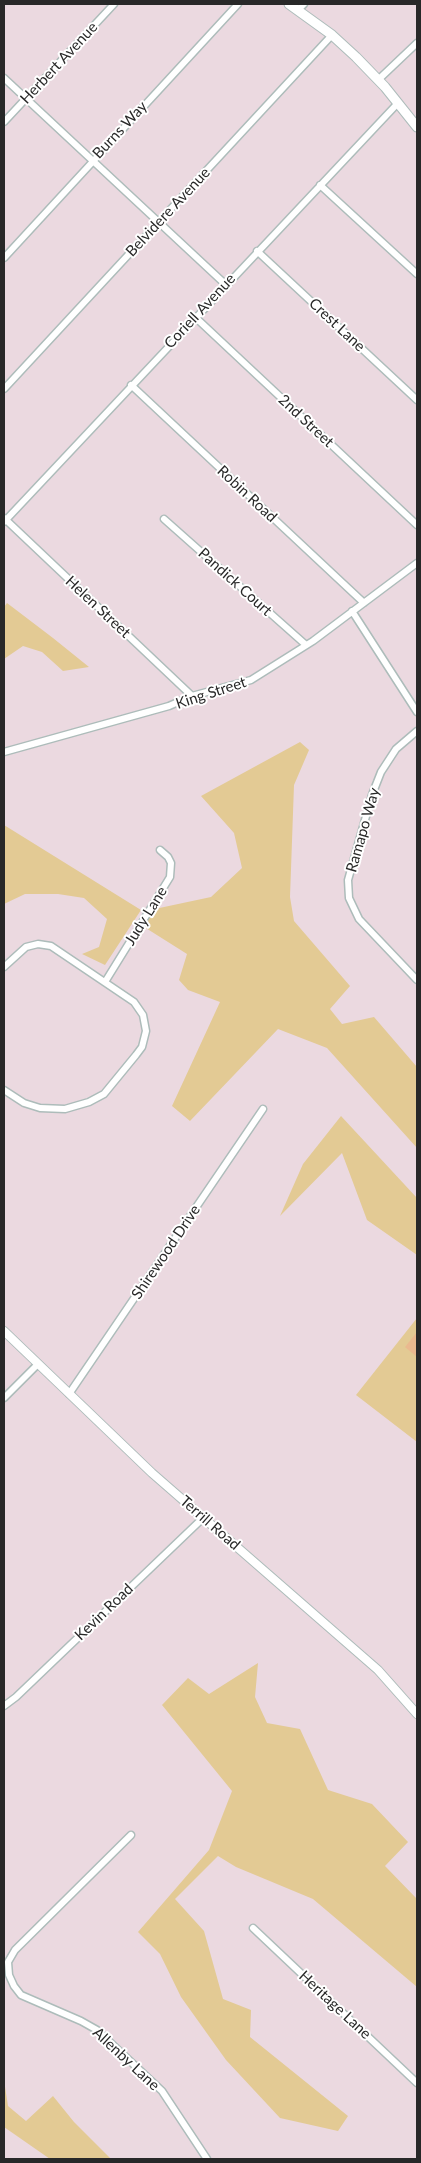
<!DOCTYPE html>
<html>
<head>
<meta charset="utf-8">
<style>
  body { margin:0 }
  #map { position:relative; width:421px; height:2163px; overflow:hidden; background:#ebd9e0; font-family:Lato,sans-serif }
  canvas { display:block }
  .frame { position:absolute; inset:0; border:5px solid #282828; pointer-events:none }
</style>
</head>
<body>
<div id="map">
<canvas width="421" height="2163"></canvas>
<div class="frame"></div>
</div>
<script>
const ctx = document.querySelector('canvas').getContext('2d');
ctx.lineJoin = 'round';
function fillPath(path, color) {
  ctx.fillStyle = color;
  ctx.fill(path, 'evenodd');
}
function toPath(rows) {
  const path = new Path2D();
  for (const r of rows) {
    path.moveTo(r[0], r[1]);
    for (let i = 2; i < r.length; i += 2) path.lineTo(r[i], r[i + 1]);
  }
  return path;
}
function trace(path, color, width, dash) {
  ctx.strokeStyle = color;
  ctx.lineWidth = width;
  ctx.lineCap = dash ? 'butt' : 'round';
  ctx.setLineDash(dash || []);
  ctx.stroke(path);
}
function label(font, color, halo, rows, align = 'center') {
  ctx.font = font + ' Lato,sans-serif';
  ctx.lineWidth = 4;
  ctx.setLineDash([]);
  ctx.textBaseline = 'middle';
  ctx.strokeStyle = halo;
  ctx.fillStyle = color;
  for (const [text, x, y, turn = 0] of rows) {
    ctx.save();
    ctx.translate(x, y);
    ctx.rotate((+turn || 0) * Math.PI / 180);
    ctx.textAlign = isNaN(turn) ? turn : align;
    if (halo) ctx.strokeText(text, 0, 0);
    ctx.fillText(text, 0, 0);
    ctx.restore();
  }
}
const green = toPath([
  [7,603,53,638,89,667,63,671,42,652,23,646,4,659,4,607],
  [300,742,309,750,294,785,290,897,294,921,350,986,330,1009,342,1024,374,1017,417,1067,417,1148,327,1048,278,1029,190,1121,172,1106,220,1002,188,990,179,980,187,954,141,925,150,910,211,897,242,868,234,833,201,796],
  [4,825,141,910,105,965,82,954,99,947,107,919,84,898,58,894,25,894,4,904],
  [341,1116,417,1198,417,1255,367,1220,342,1153,280,1216,303,1164],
  [417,1318,417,1442,356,1395],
  [258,1663,255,1697,267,1723,300,1729,328,1790,372,1804,408,1842,385,1866,417,1899,417,1987,313,1899,236,1867,218,1856,175,1899,204,1931,223,1999,251,2010,250,2037,348,2116,338,2131,280,2118,226,2060,181,1997,160,1954,138,1932,209,1850,232,1791,162,1705,188,1678,209,1694],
  [4,2080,8,2106,26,2121,53,2096,74,2122,111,2159,50,2159,4,2127]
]);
const pitch = toPath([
  [417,1332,417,1357,405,1347]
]);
const minor = toPath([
  [298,10,304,4],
  [4,78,225,284],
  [378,80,417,43],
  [4,122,114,4],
  [320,185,417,274],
  [257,251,417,400],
  [4,258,238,4],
  [195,317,417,525],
  [131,385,364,603],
  [4,389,332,35],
  [4,518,192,696],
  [164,519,306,645],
  [4,522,398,103],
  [352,611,417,712],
  [417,731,396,749,381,772,372,795,348,880,349,898,359,919,417,980],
  [4,752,169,706,192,696,251,680,313,641,417,563],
  [4,967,26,947,38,944,51,946,134,1002,143,1015,146,1031,142,1047,136,1055,104,1094,89,1102,65,1109,40,1108,24,1103,4,1090],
  [105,982,170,877,171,863,168,857,160,850],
  [69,1394,263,1109],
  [4,1398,38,1364],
  [4,1706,16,1697,203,1518],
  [131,1835,15,1950,8,1962,9,1975,14,1986,21,1995,81,2021,97,2030,162,2091,207,2159],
  [253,1928,417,2083]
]);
const tertiary = toPath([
  [4,1331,152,1473,378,1670,417,1714]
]);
const secondary = toPath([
  [289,4,332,35,356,57,385,87,417,127]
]);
const streetNames = [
  ["Herbert Avenue",59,63,-47],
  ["Burns Way",120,130,-47],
  ["Belvidere Avenue",168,212,-47],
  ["Coriell Avenue",200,311,-47],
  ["Crest Lane",337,325,43],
  ["2nd Street",306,421,43],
  ["Robin Road",247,494,43],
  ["Pandick Court",235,582,42],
  ["Helen Street",98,607,43],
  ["King Street",211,693,-18],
  ["Ramapo Way",363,830,-74],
  ["Judy Lane",146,916,-58],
  ["Shirewood Drive",166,1252,-56],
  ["Terrill Road",210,1523,41],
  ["Kevin Road",104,1612,-44],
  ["Heritage Lane",335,2005,43],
  ["Allenby Lane",126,2059,43]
];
fillPath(green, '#e3ca94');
fillPath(pitch, '#eab98f');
trace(minor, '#adbcba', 9);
trace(tertiary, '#adbcba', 10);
trace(secondary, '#adbcba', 11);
trace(minor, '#fff', 6);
trace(tertiary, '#fff', 8);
trace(secondary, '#fff', 9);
label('15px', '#282828', '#fff', streetNames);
</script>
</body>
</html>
